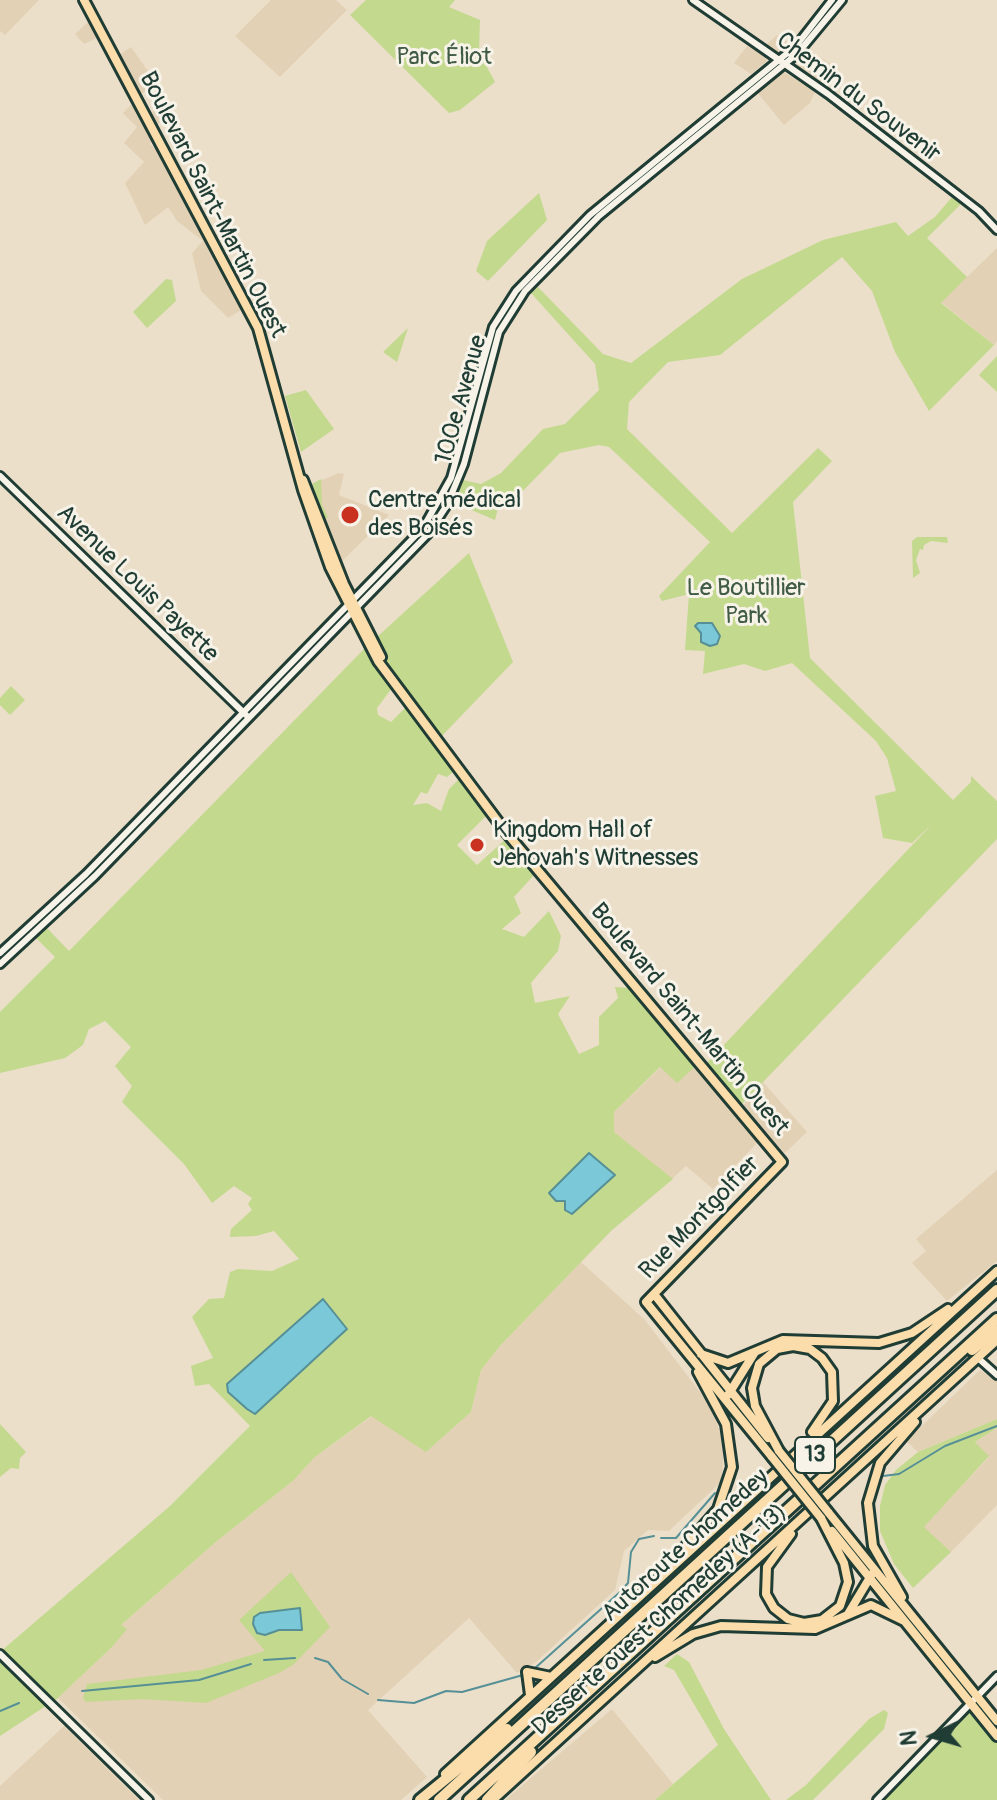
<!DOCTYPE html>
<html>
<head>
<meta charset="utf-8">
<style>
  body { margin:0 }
  #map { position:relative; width:997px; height:1800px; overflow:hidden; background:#ebdfca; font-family:Pangolin,sans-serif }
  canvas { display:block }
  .north { position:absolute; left:893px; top:1696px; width:80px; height:80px; -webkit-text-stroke:6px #f7f3e8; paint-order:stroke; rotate:265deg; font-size:22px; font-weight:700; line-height:32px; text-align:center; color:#1f3d34 }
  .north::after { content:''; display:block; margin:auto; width:28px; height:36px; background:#1f3d34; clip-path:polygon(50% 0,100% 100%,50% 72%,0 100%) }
</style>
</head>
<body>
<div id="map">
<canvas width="997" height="1800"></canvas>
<div class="north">N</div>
</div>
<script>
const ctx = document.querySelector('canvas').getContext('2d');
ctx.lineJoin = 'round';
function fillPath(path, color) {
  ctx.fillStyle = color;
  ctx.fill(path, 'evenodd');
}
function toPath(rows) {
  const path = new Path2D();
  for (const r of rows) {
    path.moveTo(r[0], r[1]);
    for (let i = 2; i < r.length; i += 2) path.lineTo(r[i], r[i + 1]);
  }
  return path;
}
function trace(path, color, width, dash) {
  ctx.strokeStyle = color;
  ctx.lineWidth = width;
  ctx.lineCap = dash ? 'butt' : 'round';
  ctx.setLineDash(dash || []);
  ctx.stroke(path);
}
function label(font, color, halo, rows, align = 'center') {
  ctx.font = font + ' Pangolin,sans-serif';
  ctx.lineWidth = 6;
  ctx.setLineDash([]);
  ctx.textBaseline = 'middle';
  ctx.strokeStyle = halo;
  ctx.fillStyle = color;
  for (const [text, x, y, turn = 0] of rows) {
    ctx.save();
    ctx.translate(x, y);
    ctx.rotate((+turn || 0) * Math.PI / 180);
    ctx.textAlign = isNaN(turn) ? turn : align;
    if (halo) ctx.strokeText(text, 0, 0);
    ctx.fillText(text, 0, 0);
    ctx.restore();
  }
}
const built = toPath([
  [0,0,39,0,5,35,0,31],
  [271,0,336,0,347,10,280,77,235,36],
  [88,22,99,37,84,44,75,34],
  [777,35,790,44,778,54,774,51,764,56,767,61,751,74,734,63,747,46,758,52],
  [131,47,158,85,139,95,119,55],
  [809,50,834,66,821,84,797,66],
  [782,71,815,92,810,103,784,125,756,91],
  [164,100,173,115,154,126,149,116],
  [133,103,152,141,150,144,159,152,240,305,241,310,228,318,201,291,192,253,203,241,177,221,168,207,145,225,125,183,144,162,124,143,137,127,123,113],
  [997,248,997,341,994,345,941,302],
  [339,473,344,474,339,495,389,515,339,564,312,484],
  [682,1047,759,1141,713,1189,686,1166,672,1179,613,1132,614,1112],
  [763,1082,807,1132,785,1153,742,1107],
  [997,1170,997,1261,947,1301,912,1263,926,1251,916,1239],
  [581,1262,645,1320,712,1408,724,1444,722,1481,669,1531,648,1530,624,1551,615,1590,536,1662,517,1673,469,1618,368,1710,427,1777,401,1800,163,1800,58,1698,111,1648,126,1628,120,1626,217,1541,294,1480,315,1457,372,1416,427,1451,471,1412,481,1370,499,1347],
  [980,1370,997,1381,997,1419,918,1452,906,1441],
  [997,1428,997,1505,951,1552,923,1527,989,1457,975,1442],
  [612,1709,673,1784,655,1800,505,1800],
  [64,1726,139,1800,0,1800,0,1786]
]);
const green = toPath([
  [366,0,455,0,449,7,480,20,479,52,495,82,460,110,449,113,350,15],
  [539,193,547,220,488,281,476,271,487,241],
  [952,197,961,204,927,238,967,277,941,303,994,345,929,411,895,352,872,291,842,257,720,355,668,362,629,402,627,429,732,533,818,448,832,461,793,502,810,658,953,800,971,782,971,776,997,801,997,839,741,1105,706,1064,932,824,912,843,883,838,875,796,896,791,887,758,876,741,792,663,765,671,744,664,703,674,705,651,685,650,689,594,662,601,659,596,710,542,609,447,599,445,560,453,514,500,500,500,495,520,455,503,463,480,481,484,501,473,543,429,565,424,599,390,595,364,531,293,538,287,603,354,631,363,742,279,823,240,896,222,908,236,935,217],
  [166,279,172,280,176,301,147,328,133,312],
  [408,328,397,362,383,352],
  [997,356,997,392,979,375],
  [306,390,334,429,301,452,285,396],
  [321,479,322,505,328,517,324,520,312,484],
  [917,537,947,537,948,543,931,541,924,545,923,550,920,549,916,560,920,573,913,578,912,541],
  [469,553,513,662,438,740,393,677,377,637],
  [365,648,392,688,377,708,378,715,391,722,406,707,453,772,447,777,438,774,427,794,421,792,413,805,427,803,441,811,449,789,459,779,487,815,457,845,477,865,507,838,535,874,514,897,521,913,502,929,524,937,549,911,561,936,558,951,531,983,535,1003,570,996,558,1014,579,1054,599,1045,599,1017,618,998,615,987,632,988,697,1065,677,1083,660,1067,614,1112,614,1132,673,1179,611,1231,499,1347,481,1370,471,1412,426,1452,371,1416,315,1457,294,1480,217,1541,121,1625,127,1629,111,1648,58,1698,0,1736,0,1652,170,1506,250,1426,209,1384,195,1386,191,1366,213,1358,192,1317,209,1299,224,1298,230,1272,238,1269,272,1271,299,1259,274,1231,256,1236,230,1237,231,1229,252,1210,248,1204,252,1198,234,1186,212,1203,184,1164,122,1102,132,1086,115,1066,131,1047,105,1021,89,1029,83,1045,65,1058,0,1073,0,1012,55,957,36,938,47,928,69,951],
  [11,686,25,700,10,715,0,705,0,698],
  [180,781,182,783,65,901,63,899],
  [997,1419,997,1428,975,1442,989,1456,924,1527,951,1552,913,1588,894,1564,880,1531,880,1506,885,1485,896,1470,918,1452],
  [0,1424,26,1452,20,1458,19,1469,11,1468,0,1477],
  [291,1572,330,1627,293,1665,279,1673,206,1703,141,1699,86,1702,83,1698,87,1684,201,1670,265,1651,239,1620],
  [677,1654,689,1662,724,1729,771,1800,655,1800,718,1745,674,1670,664,1666],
  [884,1710,888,1713,884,1729,813,1800,786,1800,806,1785,869,1719],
  [971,1710,997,1743,997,1800,881,1800]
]);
const water = toPath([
  [698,623,712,623,720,636,717,644,710,646,701,642,701,633,695,626,698,623],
  [589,1153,615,1175,572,1214,565,1210,565,1201,556,1201,549,1193,589,1153],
  [323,1299,347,1329,255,1414,247,1409,228,1392,227,1384,323,1299],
  [300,1608,302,1630,279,1630,265,1635,257,1633,253,1624,254,1617,260,1613,300,1608]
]);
const stream = toPath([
  [883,1476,899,1474,945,1446,997,1426],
  [661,1538,676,1538,715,1493],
  [315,1658,328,1662,342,1679,368,1694],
  [264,1660,295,1658],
  [534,1669,620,1592,628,1583,631,1552,639,1539,654,1536],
  [82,1691,199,1680,251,1664],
  [378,1700,414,1703,446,1691,462,1692,523,1675],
  [0,1711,19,1703]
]);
const minor = toPath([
  [693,0,828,94,979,211,997,230],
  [0,476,246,715],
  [0,953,86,874,423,528,451,478,493,327,516,291,590,215,796,46,832,0],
  [0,964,95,876,428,534,447,505,464,464,499,332,525,291,599,216,798,53,842,0],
  [978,1358,997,1375],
  [0,1654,149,1800],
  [877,1800,997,1676]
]);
const major = toPath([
  [84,0,258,328,303,490,330,567,378,661,505,831,782,1162,646,1302,772,1457],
  [303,480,344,584,381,657],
  [654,1294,768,1438],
  [701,1354,728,1363,783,1340,879,1343,912,1333,948,1309],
  [728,1395,755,1352],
  [779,1451,755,1406,752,1388,759,1364,777,1349,793,1346,810,1349,822,1358,832,1372,833,1401,812,1432],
  [828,1512,997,1721],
  [832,1531,997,1736],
  [791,1534,767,1567,766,1594,774,1608,788,1619,804,1623,822,1620,840,1606,848,1582,844,1563,821,1518],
  [685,1547,718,1509,732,1467,726,1424,698,1372],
  [902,1597,873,1546,868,1503,880,1463,915,1422],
  [848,1614,872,1574],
  [655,1657,693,1634,721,1626,815,1629,871,1605,904,1621],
  [527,1672,551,1677],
  [527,1672,530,1695],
  [445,1774,997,1271],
  [495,1798,997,1340]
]);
const highway = toPath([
  [972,1350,997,1331],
  [420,1800,507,1729],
  [439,1800,997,1290],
  [469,1800,997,1319],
  [487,1800,531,1752]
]);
const majorBridge = toPath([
  [779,1451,828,1512],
  [772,1457,821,1518]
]);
const markers = [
  [350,515,10,"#c8321e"],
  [477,845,8,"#c8321e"]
];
const shields = [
  [815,1455,40]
];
const shieldNames = [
  ["13",815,1455]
];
const parkNames = [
  ["Parc Éliot",444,58],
  ["Le Boutillier",746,589],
  ["Park",746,617]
];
const streetNames = [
  ["Chemin du Souvenir",858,98,37],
  ["Boulevard Saint-Martin Ouest",212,205,63],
  ["100e Avenue",462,400,-74],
  ["Avenue Louis Payette",137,584,44],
  ["Boulevard Saint-Martin Ouest",689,1020,50],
  ["Rue Montgolfier",700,1218,-46],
  ["Autoroute Chomedey",686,1546,-42],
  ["Desserte ouest Chomedey (A-13)",660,1620,-42]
];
const poiNames = [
  ["Centre médical",368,501],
  ["des Boisés",368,529],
  ["Kingdom Hall of",493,831],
  ["Jehovah's Witnesses",493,859]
];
fillPath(built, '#e3d1b5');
fillPath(green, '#c3d98e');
fillPath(water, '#7ac8d8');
trace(water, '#569096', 2);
trace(stream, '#569096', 2);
trace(minor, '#1f3d34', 12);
trace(major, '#1f3d34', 14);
trace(highway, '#1f3d34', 16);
trace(minor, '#f7f3e8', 6);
trace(major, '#faddab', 8);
trace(highway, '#faddab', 10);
trace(majorBridge, '#1f3d34', 14, []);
trace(majorBridge, '#faddab', 8);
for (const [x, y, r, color] of markers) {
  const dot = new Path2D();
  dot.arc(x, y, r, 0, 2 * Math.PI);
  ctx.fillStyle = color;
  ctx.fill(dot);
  trace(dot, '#f7f3e8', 3);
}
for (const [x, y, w] of shields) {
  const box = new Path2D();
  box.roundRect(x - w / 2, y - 18, w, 36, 6);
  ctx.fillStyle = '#f7f3e8';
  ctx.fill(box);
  trace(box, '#1f3d34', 2);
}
label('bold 22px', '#1f3d34', null, shieldNames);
label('24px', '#405c46', '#f7f3e8', parkNames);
label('24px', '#1f3d34', '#f7f3e8', streetNames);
label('24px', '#1f3d34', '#f7f3e8', poiNames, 'left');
</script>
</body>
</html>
